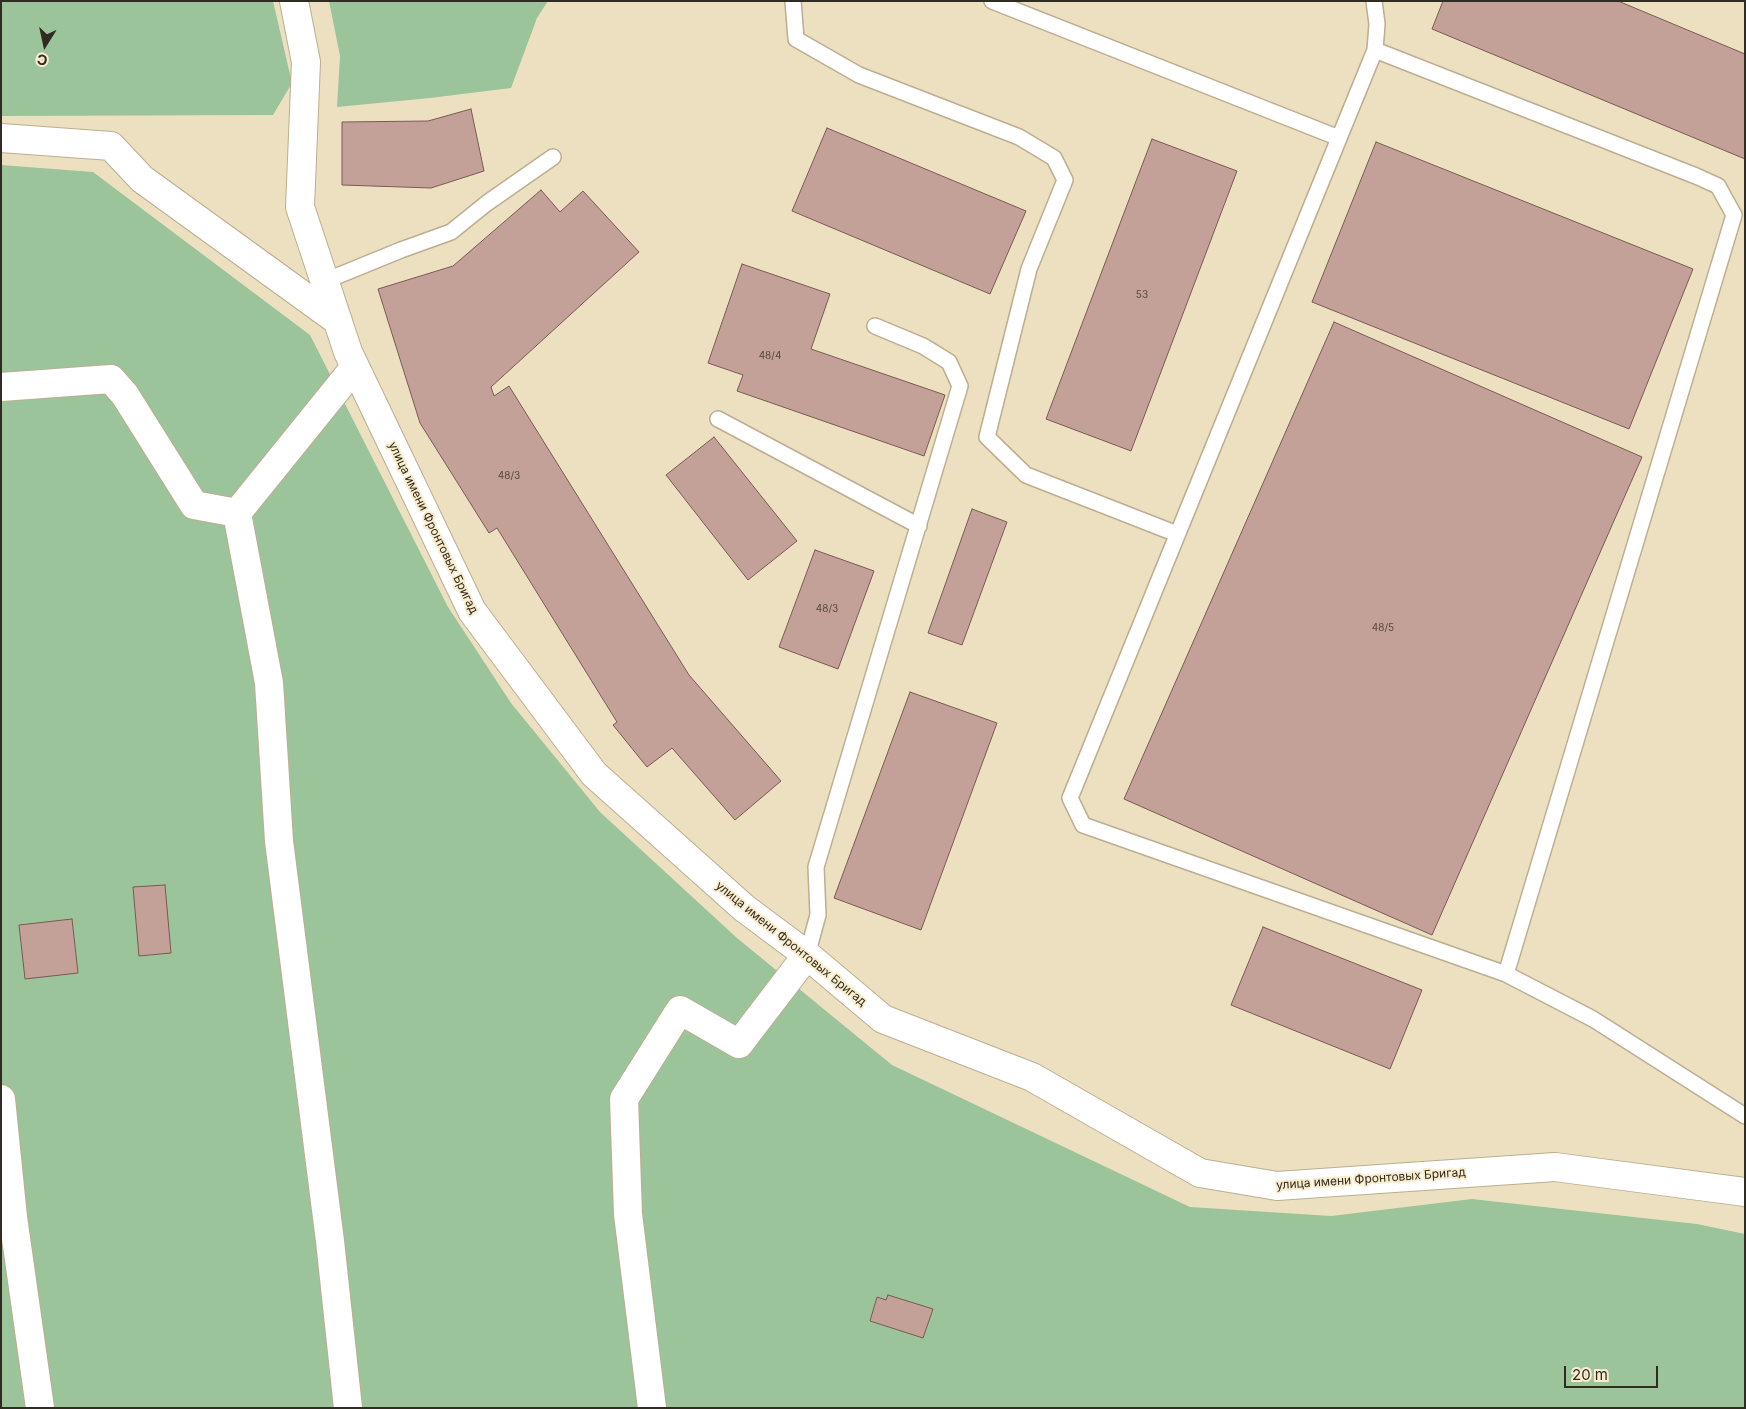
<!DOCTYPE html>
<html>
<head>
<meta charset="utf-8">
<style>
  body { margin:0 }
  #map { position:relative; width:1746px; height:1409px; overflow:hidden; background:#ede0c1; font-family:Inter,sans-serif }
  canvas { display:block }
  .frame { position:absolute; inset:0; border:2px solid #312c21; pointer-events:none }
  .north { position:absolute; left:20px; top:20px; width:50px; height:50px; -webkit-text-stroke:4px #faedce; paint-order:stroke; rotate:190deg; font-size:14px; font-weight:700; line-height:20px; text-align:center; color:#312c21 }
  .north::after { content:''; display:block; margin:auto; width:18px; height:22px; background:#312c21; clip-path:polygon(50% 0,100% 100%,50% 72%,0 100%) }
  .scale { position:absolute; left:1564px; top:1366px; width:94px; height:22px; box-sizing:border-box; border:2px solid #312c21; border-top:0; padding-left:6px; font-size:15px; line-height:18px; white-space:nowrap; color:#312c21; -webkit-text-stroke:4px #faedce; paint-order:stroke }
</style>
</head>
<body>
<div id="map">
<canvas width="1746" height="1409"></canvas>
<div class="frame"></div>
<div class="north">С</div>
<div class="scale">20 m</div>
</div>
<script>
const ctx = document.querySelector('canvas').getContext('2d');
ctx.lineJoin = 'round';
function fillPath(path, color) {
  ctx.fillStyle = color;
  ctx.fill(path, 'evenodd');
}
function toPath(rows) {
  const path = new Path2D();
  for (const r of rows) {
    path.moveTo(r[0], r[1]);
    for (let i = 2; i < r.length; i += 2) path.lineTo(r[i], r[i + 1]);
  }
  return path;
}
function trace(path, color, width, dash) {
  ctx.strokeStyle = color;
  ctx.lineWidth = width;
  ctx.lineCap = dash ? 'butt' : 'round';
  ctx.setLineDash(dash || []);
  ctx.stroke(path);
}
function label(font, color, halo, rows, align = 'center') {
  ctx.font = font + ' Inter,sans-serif';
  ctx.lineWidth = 4;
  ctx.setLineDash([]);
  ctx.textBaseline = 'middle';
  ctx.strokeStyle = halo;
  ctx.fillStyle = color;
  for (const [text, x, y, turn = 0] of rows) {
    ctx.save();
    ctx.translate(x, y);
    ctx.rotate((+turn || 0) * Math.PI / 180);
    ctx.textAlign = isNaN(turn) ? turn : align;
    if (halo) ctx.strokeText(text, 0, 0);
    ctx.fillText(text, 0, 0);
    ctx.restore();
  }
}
const green = toPath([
  [1,1,273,1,292,83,273,115,1,116],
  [329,1,548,1,537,18,511,88,430,98,337,107,340,56],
  [1,165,93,172,310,335,448,607,511,703,600,812,737,938,892,1065,1190,1207,1331,1216,1472,1199,1697,1224,1745,1234,1745,1408,1,1408]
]);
const building = toPath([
  [1443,1,1618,1,1745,54,1745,159,1432,29,1443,1],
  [471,109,484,171,431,188,342,185,342,122,428,121,471,109],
  [827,128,1026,211,990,294,792,211,827,128],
  [1152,139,1237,171,1131,451,1046,419,1152,139],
  [1376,142,1693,269,1629,429,1312,302,1376,142],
  [541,190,560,212,583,191,639,252,491,387,494,396,509,386,689,675,781,781,735,820,672,748,647,767,613,725,617,722,497,528,489,533,420,423,378,289,453,266,541,190],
  [742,264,830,294,811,349,945,395,924,456,737,391,743,375,708,363,742,264],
  [1334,322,1642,457,1432,935,1124,799,1334,322],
  [714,437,797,541,748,580,666,475,714,437],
  [972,509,1007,522,962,645,928,633,972,509],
  [815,550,874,571,838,669,779,647,815,550],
  [910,692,997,723,921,930,834,898,910,692],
  [165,885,171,953,139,956,133,887,165,885],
  [72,919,78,973,25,979,19,925,72,919],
  [1263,927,1422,990,1390,1069,1231,1005,1263,927],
  [888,1295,933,1309,923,1338,870,1321,877,1297,886,1300,888,1295]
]);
const lane = toPath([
  [793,1,796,39,859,75,1019,137,1054,158,1065,180,1029,269,987,437,1026,475,1177,534],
  [992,1,1339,138],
  [1374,1,1377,24,1375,50],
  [325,281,401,250,451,232,487,203,553,157],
  [718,419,919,526],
  [807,955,818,915,816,867,960,386,949,362,923,346,875,326],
  [1506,974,1083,825,1070,798,1375,50,1696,176,1718,186,1734,215,1506,974,1593,1019,1745,1116]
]);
const street = toPath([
  [294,1,306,62,300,207,348,352,472,611,594,774,744,908,807,955,883,1019,1032,1077,1200,1173,1277,1186,1555,1167,1745,1192],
  [1,138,111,146,142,179,338,321],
  [1,387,111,379,125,395,194,505,237,513,355,367],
  [237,513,269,683,279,841,330,1241,348,1408],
  [1,1099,13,1217,40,1408],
  [652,1408,628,1214,624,1099,680,1010,739,1044,807,955]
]);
const numberNames = [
  ["53",1142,295],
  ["48/4",770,356],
  ["48/3",509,476],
  ["48/3",827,609],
  ["48/5",1383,628]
];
const streetNames = [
  ["улица имени Фронтовых Бригад",433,528,64],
  ["улица имени Фронтовых Бригад",791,944,39],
  ["улица имени Фронтовых Бригад",1371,1179,-4]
];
fillPath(green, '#9cc49b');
fillPath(building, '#c4a198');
trace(building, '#795a52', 1);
trace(lane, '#bbae91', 18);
trace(street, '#bbae91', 30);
trace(lane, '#fff', 15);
trace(street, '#fff', 28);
label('10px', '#56493f', null, numberNames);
label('12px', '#312c21', '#faedce', streetNames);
</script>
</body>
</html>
